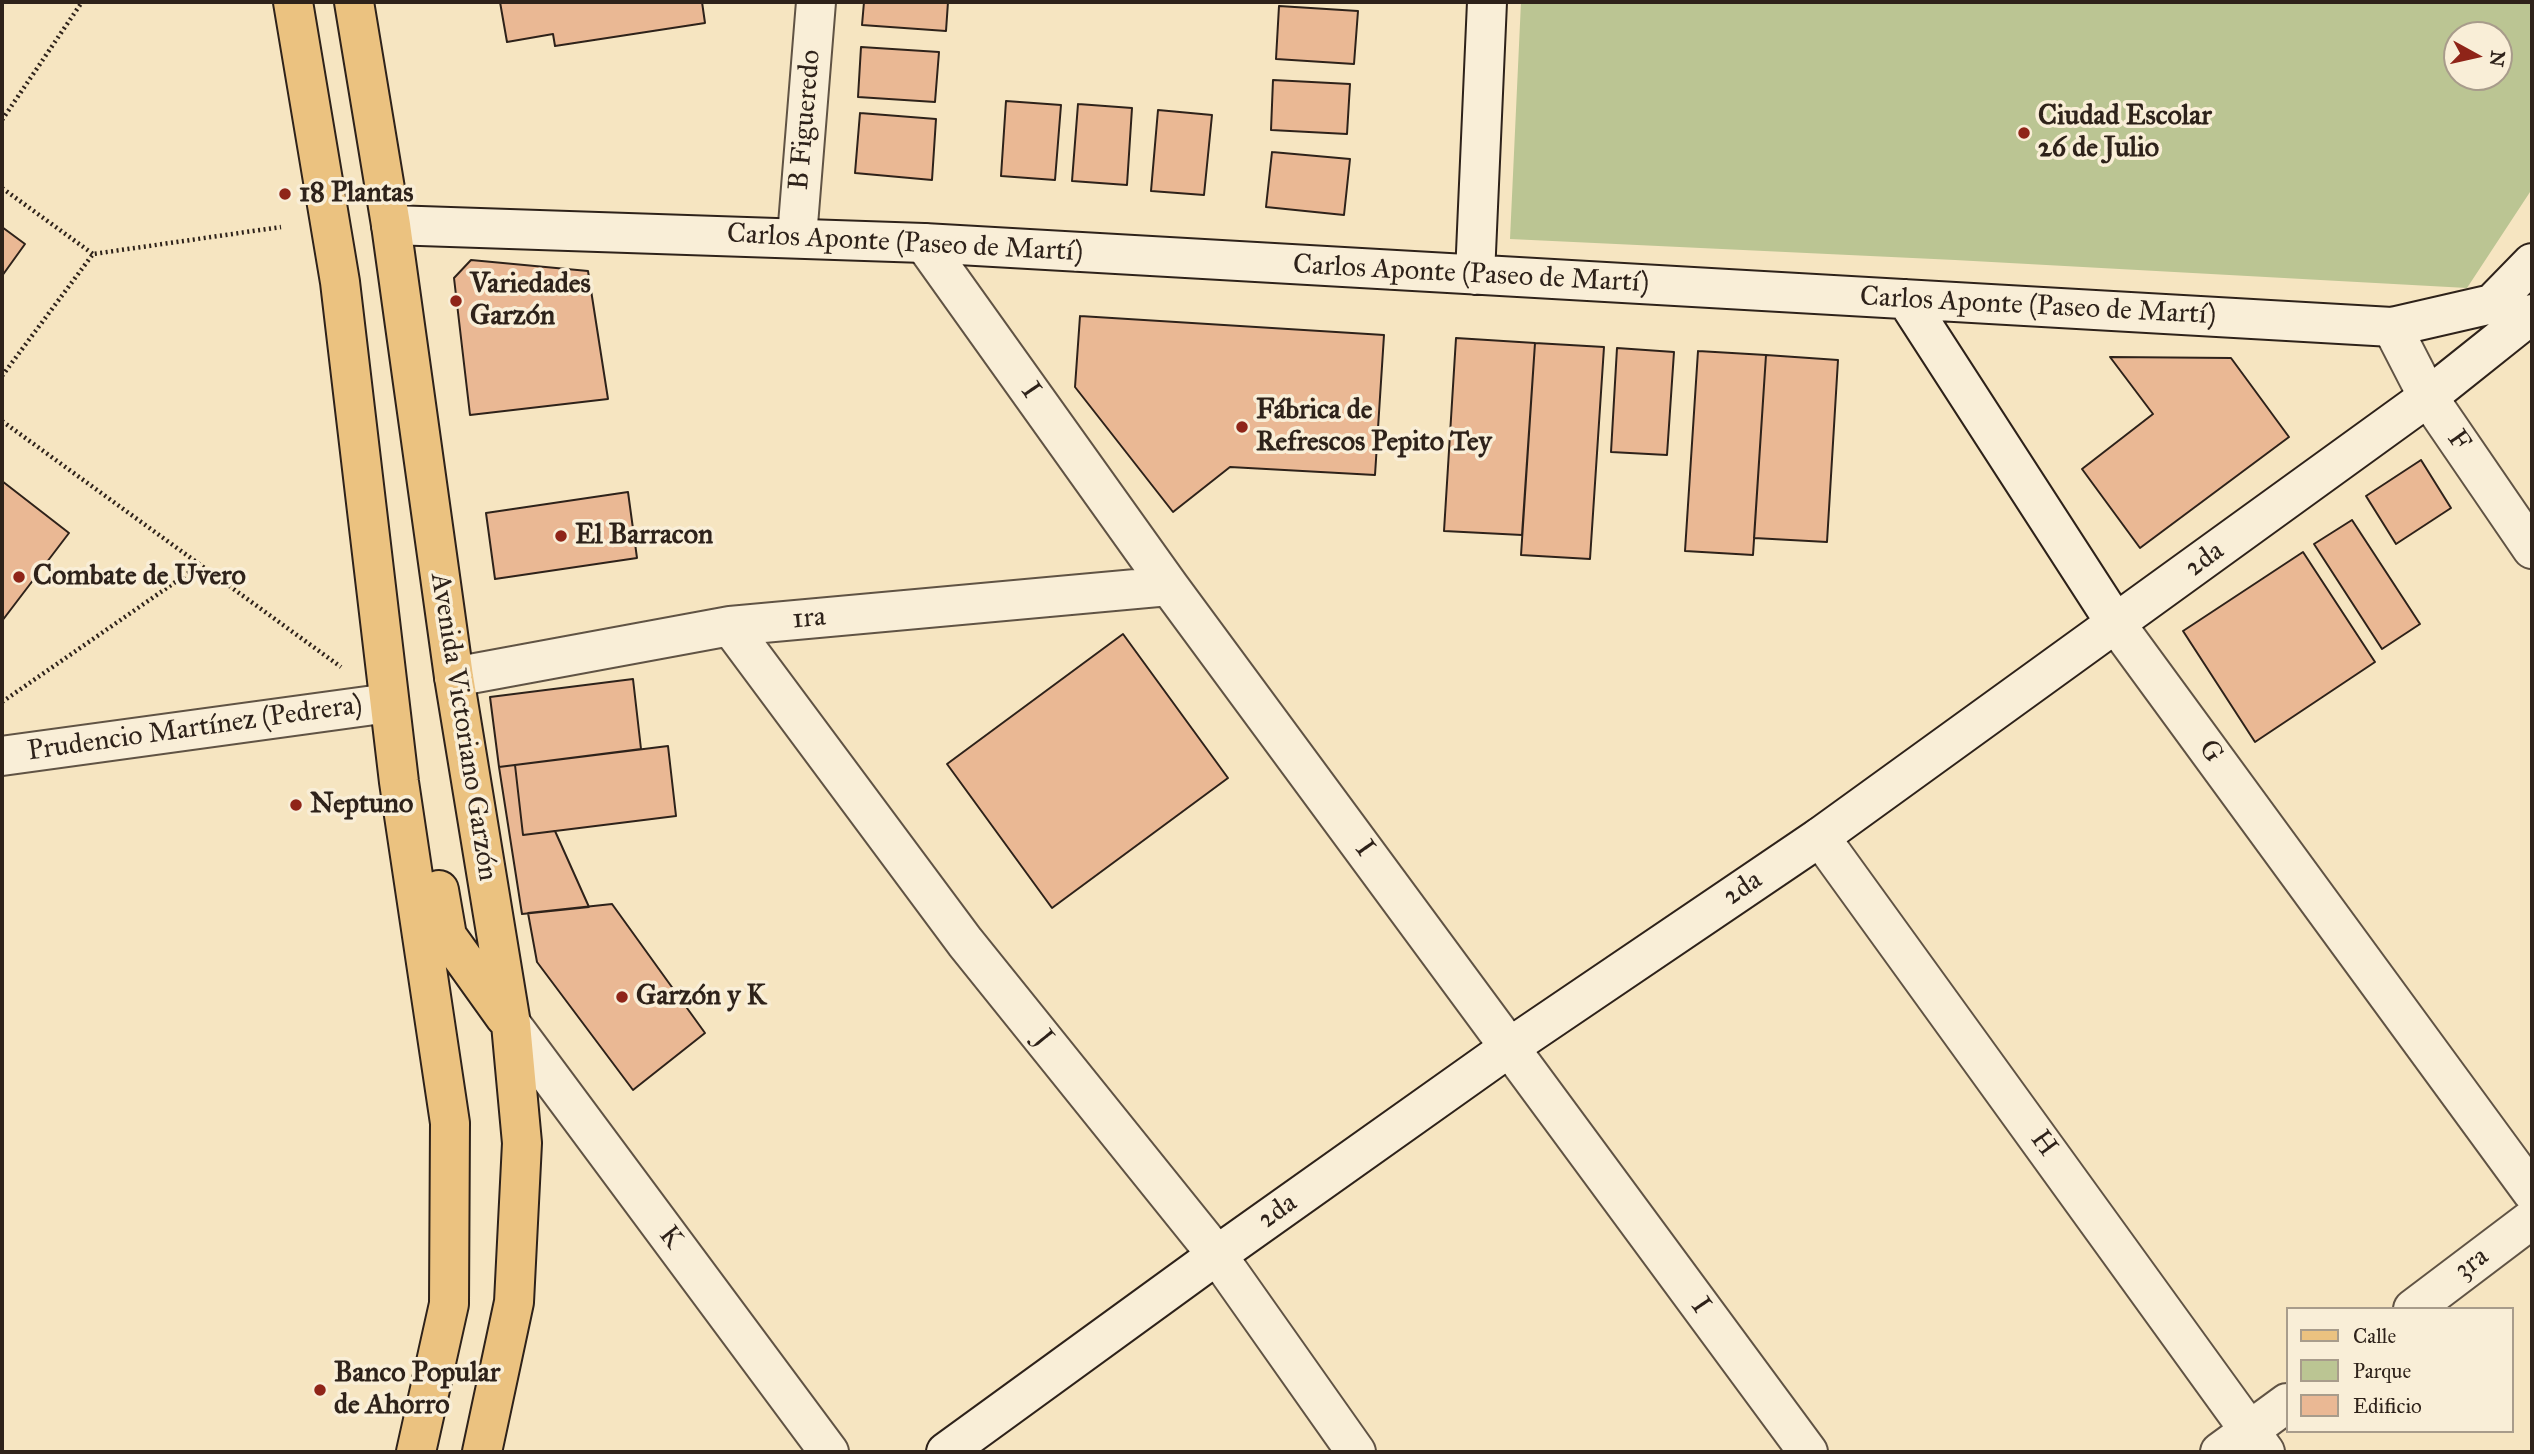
<!DOCTYPE html>
<html>
<head>
<meta charset="utf-8">
<style>
  body { margin:0 }
  #map { position:relative; width:2534px; height:1454px; overflow:hidden; background:#f6e5c1; font-family:"IM FELL Great Primer",serif }
  canvas { display:block }
  .frame { position:absolute; inset:0; border:4px solid #2e221a; pointer-events:none }
  .legend { position:absolute; left:2286px; top:1307px; width:228px; height:126px; box-sizing:border-box; background:#f9eed7; border:2px solid #a89c8b; margin:0; padding:9px 12px; list-style:none; font-size:21px; color:#2e221a }
  .legend li { display:flex; align-items:center; gap:14px; height:35px }
  .legend b { width:35px; border:2px solid #a89c8b }
  .north { position:absolute; left:2443px; top:21px; width:70px; height:70px; box-sizing:border-box; background:#f9eed7; border:2px solid #a89c8b; border-radius:50%; rotate:98deg; font-size:19px; font-weight:700; line-height:28px; text-align:center; color:#2e221a }
  .north::after { content:''; display:block; margin:auto; width:24px; height:32px; background:#8f2418; clip-path:polygon(50% 0,100% 100%,50% 72%,0 100%) }
</style>
</head>
<body>
<div id="map">
<canvas width="2534" height="1454"></canvas>
<div class="frame"></div>
<ul class="legend">
<li><b style="height:9px;background:#ebc280"></b>Calle</li>
<li><b style="height:19px;background:#bbc593"></b>Parque</li>
<li><b style="height:19px;background:#eab894"></b>Edificio</li>
</ul>
<div class="north">N</div>
</div>
<script>
const ctx = document.querySelector('canvas').getContext('2d');
ctx.lineJoin = 'round';
function fillPath(path, color) {
  ctx.fillStyle = color;
  ctx.fill(path, 'evenodd');
}
function toPath(rows) {
  const path = new Path2D();
  for (const r of rows) {
    path.moveTo(r[0], r[1]);
    for (let i = 2; i < r.length; i += 2) path.lineTo(r[i], r[i + 1]);
  }
  return path;
}
function trace(path, color, width, dash) {
  ctx.strokeStyle = color;
  ctx.lineWidth = width;
  ctx.lineCap = dash ? 'butt' : 'round';
  ctx.setLineDash(dash || []);
  ctx.stroke(path);
}
function label(font, color, halo, rows, align = 'center') {
  ctx.font = font + ' "IM FELL Great Primer",serif';
  ctx.lineWidth = 7;
  ctx.setLineDash([]);
  ctx.textBaseline = 'middle';
  ctx.strokeStyle = halo;
  ctx.fillStyle = color;
  for (const [text, x, y, turn = 0] of rows) {
    ctx.save();
    ctx.translate(x, y);
    ctx.rotate((+turn || 0) * Math.PI / 180);
    ctx.textAlign = isNaN(turn) ? turn : align;
    if (halo) ctx.strokeText(text, 0, 0);
    ctx.fillText(text, 0, 0);
    ctx.restore();
  }
}
const green = toPath([
  [1521,2,2532,2,2532,189,2467,288,1955,260,1510,239],
  [2457,35,2499,35,2499,77,2457,77]
]);
const building = toPath([
  [500,2,702,2,705,23,555,46,553,34,507,42,500,2],
  [864,2,948,2,946,31,862,25,864,2],
  [1279,6,1358,11,1354,64,1276,59,1279,6],
  [861,47,939,52,935,102,858,97,861,47],
  [1273,80,1350,84,1347,134,1271,130,1273,80],
  [1006,101,1061,105,1055,180,1001,176,1006,101],
  [1078,104,1132,108,1127,185,1072,181,1078,104],
  [1158,110,1212,115,1204,195,1151,191,1158,110],
  [860,113,936,119,932,180,855,173,860,113],
  [1272,152,1350,159,1344,215,1266,207,1272,152],
  [2,227,25,244,2,276,2,227],
  [471,260,588,271,608,399,470,415,454,278,471,260],
  [1080,316,1384,335,1375,475,1230,467,1173,512,1075,387,1080,316],
  [1456,338,1535,343,1522,535,1444,531,1456,338],
  [1535,343,1604,347,1590,559,1521,555,1535,343],
  [1617,348,1674,352,1667,455,1611,452,1617,348],
  [1698,351,1766,355,1753,555,1685,551,1698,351],
  [1766,355,1838,360,1827,542,1754,538,1766,355],
  [2110,357,2231,358,2289,437,2140,548,2082,469,2153,414,2110,357],
  [2421,460,2451,508,2396,544,2366,496,2421,460],
  [2,481,69,533,2,621,2,481],
  [628,492,637,558,495,579,486,513,628,492],
  [2352,520,2420,624,2382,649,2314,544,2352,520],
  [2303,552,2375,662,2255,742,2183,631,2303,552],
  [1123,634,1228,778,1052,908,947,764,1123,634],
  [633,679,641,749,499,767,490,697,633,679],
  [668,746,676,816,523,835,515,765,668,746],
  [515,765,523,835,555,831,589,907,522,914,499,767,515,765],
  [612,904,705,1033,633,1090,537,962,528,913,612,904]
]);
const path = toPath([
  [2,120,82,2],
  [2,188,93,254],
  [2,376,93,254,281,227],
  [2,421,341,667],
  [2,702,200,565]
]);
const street = toPath([
  [797,237,816,2],
  [924,243,1169,586,1808,1452],
  [2392,327,2428,397,2532,549],
  [2116,624,2532,1192],
  [730,626,965,942,1217,1255,1356,1452],
  [454,677,730,626,1169,586],
  [2,756,389,703],
  [1820,837,2265,1452],
  [511,1024,829,1452],
  [2413,1309,2532,1219],
  [2220,1452,2287,1403]
]);
const secondary = toPath([
  [391,225,924,243,2392,327,2492,304,2532,263],
  [1475,275,1487,2],
  [1906,299,2116,624],
  [946,1452,1217,1255,1510,1047,1820,837,2428,397,2532,314]
]);
const primary = toPath([
  [293,2,340,282,399,782,450,1123,449,1304,416,1452],
  [354,2,391,225,454,677,511,1024,522,1143,514,1302,482,1452],
  [439,890,447,936,505,1017]
]);
const markers = [
  [2024,133,7,"#8f2418"],
  [285,194,7,"#8f2418"],
  [456,301,7,"#8f2418"],
  [1242,427,7,"#8f2418"],
  [561,536,7,"#8f2418"],
  [19,577,7,"#8f2418"],
  [296,805,7,"#8f2418"],
  [622,997,7,"#8f2418"],
  [320,1390,7,"#8f2418"]
];
const poiNames = [
  ["Ciudad Escolar",2038,117],
  ["26 de Julio",2038,149],
  ["18 Plantas",299,194],
  ["Variedades",470,285],
  ["Garzón",470,317],
  ["Fábrica de",1256,411],
  ["Refrescos Pepito Tey",1256,443],
  ["El Barracon",575,536],
  ["Combate de Uvero",33,577],
  ["Neptuno",310,805],
  ["Garzón y K",636,997],
  ["Banco Popular",334,1374],
  ["de Ahorro",334,1406]
];
const streetNames = [
  ["B Figueredo",806,120,-85],
  ["Carlos Aponte (Paseo de Martí)",905,244,3],
  ["Carlos Aponte (Paseo de Martí)",1471,275,3],
  ["Carlos Aponte (Paseo de Martí)",2038,307,3],
  ["I",1030,391,54],
  ["F",2458,441,55],
  ["2da",2205,560,-36],
  ["1ra",809,619,-5],
  ["Avenida Victoriano Garzón",463,727,81],
  ["Prudencio Martínez (Pedrera)",195,729,-8],
  ["G",2210,752,54],
  ["I",1364,849,53],
  ["2da",1743,889,-34],
  ["J",1043,1039,51],
  ["H",2043,1144,54],
  ["2da",1278,1212,-35],
  ["K",670,1238,53],
  ["3ra",2472,1264,-37],
  ["I",1700,1306,54]
];
fillPath(green, '#bbc593');
fillPath(building, '#eab894');
trace(building, '#2e221a', 2);
trace(street, '#605344', 42);
trace(secondary, '#2e221a', 42);
trace(primary, '#2e221a', 42);
trace(path, '#2e221a', 4.5, [2, 3.5]);
trace(street, '#f9eed7', 38);
trace(secondary, '#f9eed7', 38);
trace(primary, '#ebc280', 38);
for (const [x, y, r, color] of markers) {
  const dot = new Path2D();
  dot.arc(x, y, r, 0, 2 * Math.PI);
  ctx.fillStyle = color;
  ctx.fill(dot);
  trace(dot, '#f9eed7', 2.5);
}
label('bold 28px', '#2e221a', '#f9eed7', poiNames, 'left');
label('28px', '#2e221a', '#f9eed7', streetNames);
</script>
</body>
</html>
